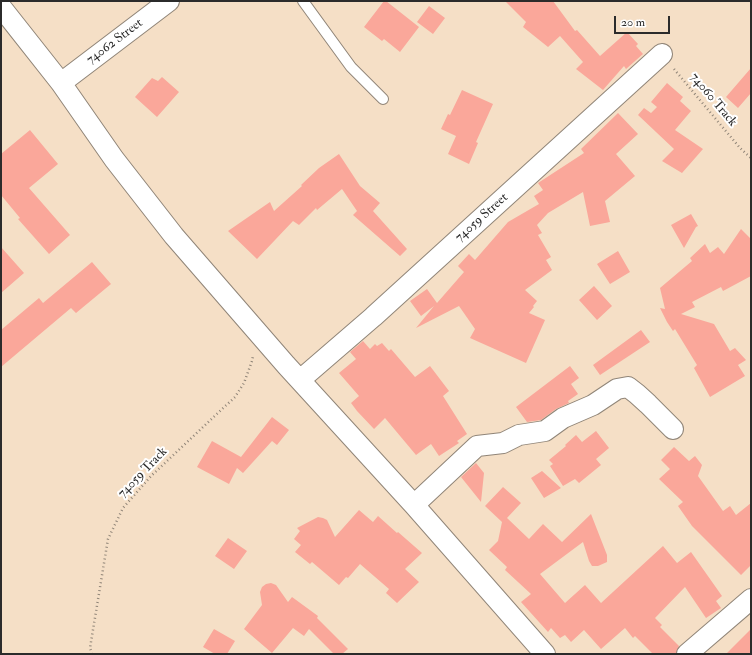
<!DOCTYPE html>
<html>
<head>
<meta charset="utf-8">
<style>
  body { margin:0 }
  #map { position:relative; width:752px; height:655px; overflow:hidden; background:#f5dfc6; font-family:"IM FELL Double Pica",serif }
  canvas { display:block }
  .frame { position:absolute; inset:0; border:2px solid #2b2b2b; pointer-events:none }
  .scale { position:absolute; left:614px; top:16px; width:56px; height:18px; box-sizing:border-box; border:2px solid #2b2b2b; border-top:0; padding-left:5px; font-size:12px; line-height:14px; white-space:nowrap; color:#2b2b2b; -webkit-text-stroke:3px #fff; paint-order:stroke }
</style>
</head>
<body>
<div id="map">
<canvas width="752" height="655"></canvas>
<div class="frame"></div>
<div class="scale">20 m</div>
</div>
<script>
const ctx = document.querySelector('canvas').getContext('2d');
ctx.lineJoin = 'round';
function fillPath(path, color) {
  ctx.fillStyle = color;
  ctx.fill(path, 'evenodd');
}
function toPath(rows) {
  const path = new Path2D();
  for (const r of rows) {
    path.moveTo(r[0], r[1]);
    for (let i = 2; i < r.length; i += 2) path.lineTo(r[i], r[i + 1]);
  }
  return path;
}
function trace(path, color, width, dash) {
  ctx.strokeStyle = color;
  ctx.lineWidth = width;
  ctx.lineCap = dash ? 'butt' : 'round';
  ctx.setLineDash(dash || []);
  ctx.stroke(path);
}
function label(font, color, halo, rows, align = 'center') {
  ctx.font = font + ' "IM FELL Double Pica",serif';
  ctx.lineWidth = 4;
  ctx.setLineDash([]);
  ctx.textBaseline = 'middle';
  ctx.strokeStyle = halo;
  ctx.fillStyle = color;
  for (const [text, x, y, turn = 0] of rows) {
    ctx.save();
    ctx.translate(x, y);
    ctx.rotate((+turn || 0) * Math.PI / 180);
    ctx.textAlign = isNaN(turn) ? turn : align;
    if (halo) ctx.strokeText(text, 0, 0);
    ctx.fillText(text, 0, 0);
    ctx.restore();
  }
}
const building = toPath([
  [384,1,386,1,419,27,400,52,384,39,382,41,364,27],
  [505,1,553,1,575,31,577,30,600,56,627,32,638,44,636,46,643,54,626,69,624,66,603,90,576,69,583,62,560,36,548,47,523,27,526,22],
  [429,6,445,18,433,34,417,22],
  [751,68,751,93,738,108,726,97],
  [162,77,179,92,157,117,135,97,152,78,158,81],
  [667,83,683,97,680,101,691,111,675,130,703,149,682,173,662,161,674,149,638,115,644,108,651,113,657,107,651,102],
  [462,90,493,104,476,142,478,143,469,164,448,154,456,136,441,129,448,114,450,115],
  [618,113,638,134,616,154,635,176,605,201,610,222,590,226,583,192,548,213,537,225,542,233,538,235,551,257,546,260,552,270,525,290,537,301,533,306,534,307,529,313,545,320,526,363,470,338,475,329,459,306,416,328,434,306,421,316,410,301,427,289,437,303,464,272,458,266,469,254,475,260,508,222,539,204,534,196,543,190,538,183,584,153,581,149],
  [30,130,58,164,29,188,70,235,49,254,18,219,20,218,1,195,1,154],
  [339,154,360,186,380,203,373,211,407,249,400,256,353,215,357,211,342,189,317,210,316,208,299,225,293,221,257,259,228,231,270,202,274,211,302,186,301,185,319,168],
  [691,214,698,226,696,227,684,248,671,225],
  [741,229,750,238,751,276,723,291,721,287,692,302,695,307,681,314,714,324,730,351,735,348,746,360,738,365,745,376,710,397,694,368,697,365,675,329,673,331,667,322,660,308,665,309,660,288,692,261,690,258,705,244,710,253,718,247,724,254],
  [1,247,24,273,1,293],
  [618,251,630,272,610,284,597,264],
  [92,262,111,284,76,313,71,308,1,367,1,330,39,298,43,303],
  [594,286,612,306,597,320,579,300],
  [641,330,650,342,600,375,593,365],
  [363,341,370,349,375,344,377,346,382,343,389,351,391,349,415,377,430,366,449,391,443,396,467,434,457,441,459,443,439,456,431,444,416,455,385,418,374,429,357,411,351,403,359,396,339,373,356,359,350,352],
  [570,366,579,378,571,384,578,394,568,401,569,403,556,409,541,420,527,422,516,407],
  [272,417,289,430,277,445,272,441,243,473,237,468,229,484,197,467,212,441,241,457],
  [596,431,609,448,596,459,601,465,579,483,575,479,563,486,550,466,553,464,549,460,566,446,565,445,576,435,582,442],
  [674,447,689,461,695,456,702,465,698,476,723,511,730,506,736,515,751,503,751,565,741,575,692,526,678,506,683,502,659,479,670,469,661,460],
  [476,463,484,473,481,502,461,477],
  [542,471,561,488,544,498,531,478],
  [503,487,521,503,507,518,529,539,543,524,562,542,591,514,607,555,607,562,598,566,592,566,589,561,583,542,540,574,565,603,585,585,601,603,663,546,677,563,691,552,722,596,716,601,721,608,706,618,685,587,655,618,662,625,660,627,679,646,676,654,653,654,635,636,633,638,625,628,601,649,584,630,571,642,565,635,560,638,551,628,548,632,521,602,531,594,505,570,507,567,489,550,498,541,502,522,485,506],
  [359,510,373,522,378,516,397,533,398,532,422,553,405,569,419,582,397,603,386,593,389,589,360,564,348,578,346,577,339,585,312,562,310,564,295,552,301,545,294,539,300,531,297,528,318,517,323,518,327,520,335,537],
  [228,538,247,551,234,569,215,556],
  [271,583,276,585,288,602,292,597,318,616,317,618,348,649,342,654,334,654,309,629,304,636,293,628,272,653,244,629,262,605,260,592,262,587,266,584],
  [214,629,235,641,227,654,215,654,203,647],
  [751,629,751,654,726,654]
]);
const path = toPath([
  [674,69,740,148,751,158],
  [92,654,90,648,108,539,123,508,151,476,235,397,244,383,252,361,253,356]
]);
const service = toPath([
  [303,1,351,67,383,99]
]);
const minor = toPath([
  [1,7,61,83,114,159,174,236,286,365,414,505,545,654],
  [61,83,169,1],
  [300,380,373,317,662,54],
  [414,505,477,446,503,443,519,435,545,431,563,418,593,405,617,389,628,387,637,394,648,404,673,429],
  [687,654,751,599]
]);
const streetNames = [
  ["74062 Street",115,42,-37],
  ["74060 Track",713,100,50],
  ["74059 Street",482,218,-42],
  ["74059 Track",143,473,-46]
];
fillPath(building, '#faa79a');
trace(service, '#908578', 12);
trace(minor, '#908578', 22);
trace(path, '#908578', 2.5, [1, 3]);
trace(service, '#fff', 10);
trace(minor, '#fff', 20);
label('13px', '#2b2b2b', '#fff', streetNames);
</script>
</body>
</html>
